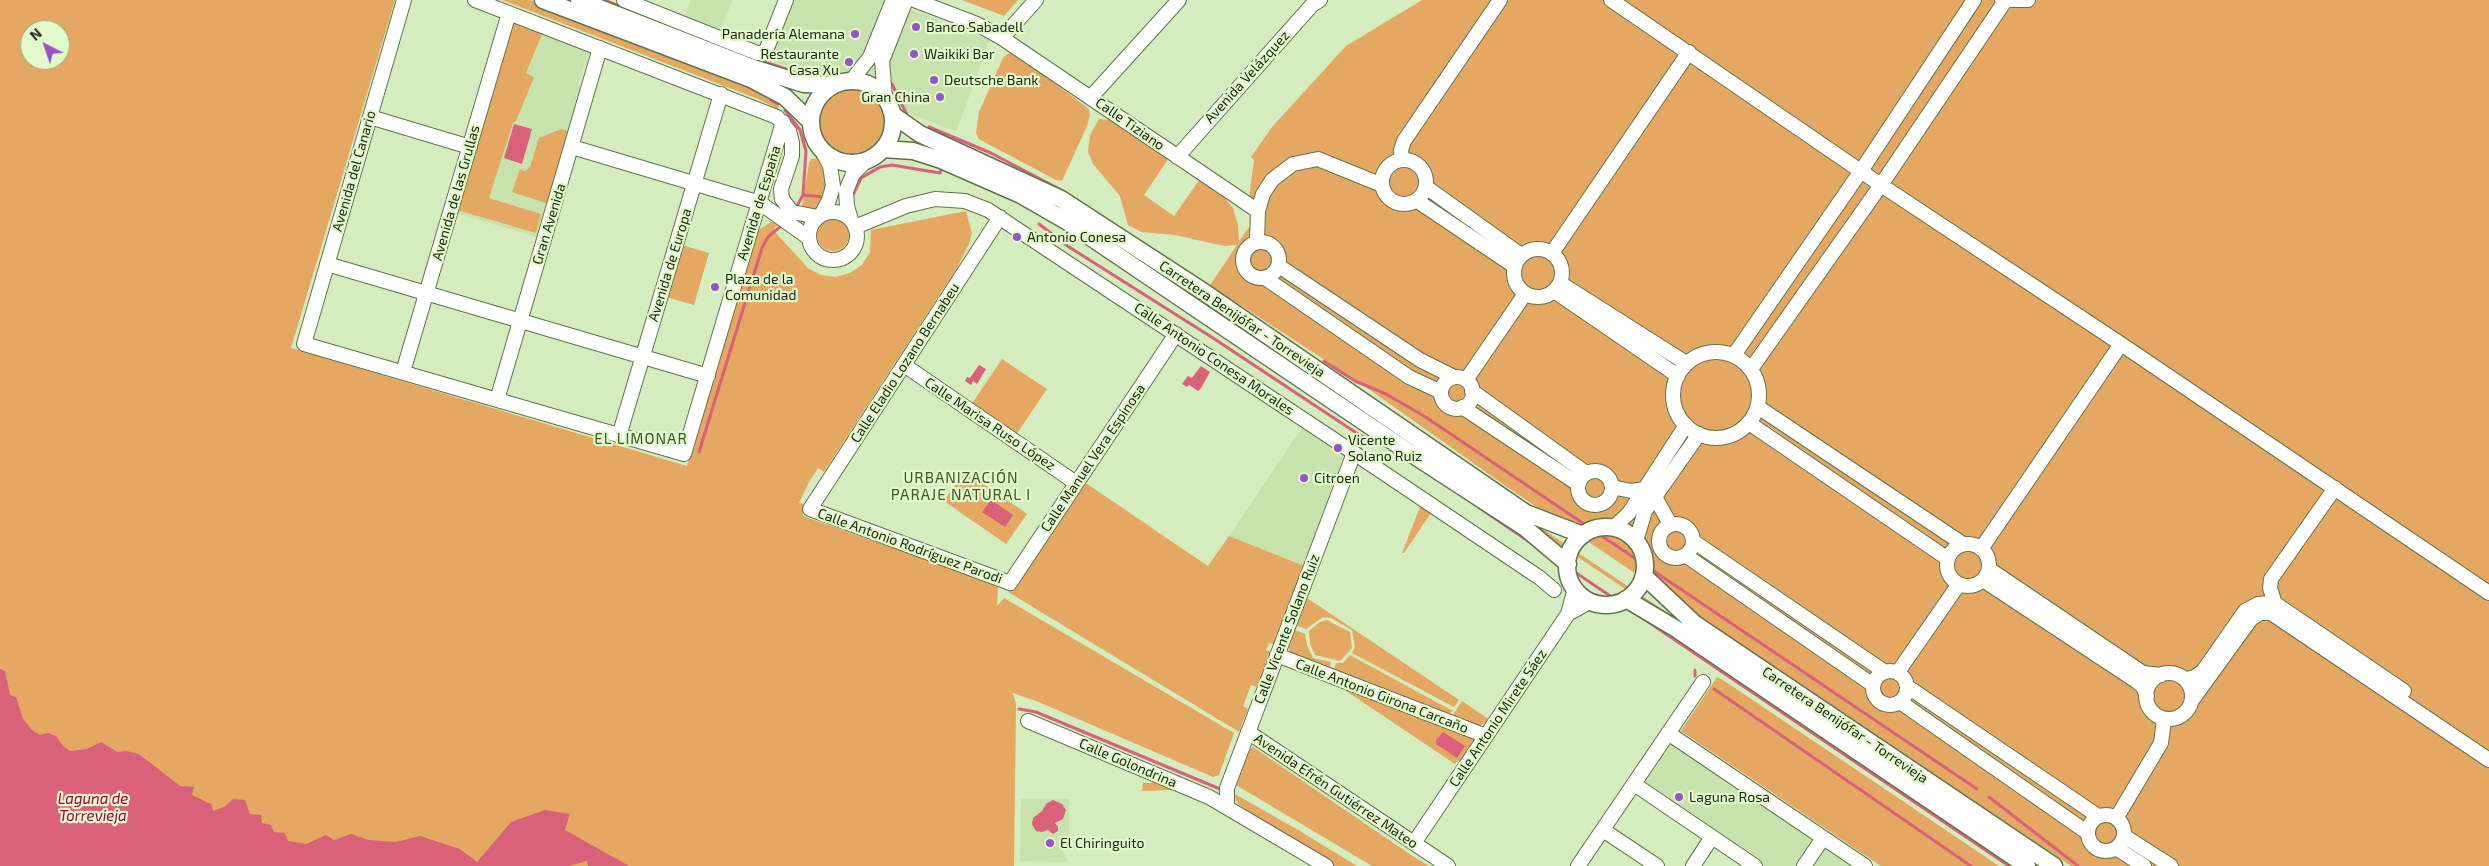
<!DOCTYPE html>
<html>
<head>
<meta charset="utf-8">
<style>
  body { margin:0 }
  #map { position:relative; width:2489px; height:866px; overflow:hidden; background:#d5ecbe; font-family:"Exo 2",sans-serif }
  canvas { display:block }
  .north { position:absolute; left:20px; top:20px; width:50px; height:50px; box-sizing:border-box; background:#e2facb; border:1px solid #94a683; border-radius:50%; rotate:319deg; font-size:14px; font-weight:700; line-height:20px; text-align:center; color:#202917 }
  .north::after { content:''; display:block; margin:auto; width:18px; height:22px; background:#9853c7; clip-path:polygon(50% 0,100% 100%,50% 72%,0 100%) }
</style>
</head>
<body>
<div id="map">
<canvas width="2489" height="866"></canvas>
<div class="north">N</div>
</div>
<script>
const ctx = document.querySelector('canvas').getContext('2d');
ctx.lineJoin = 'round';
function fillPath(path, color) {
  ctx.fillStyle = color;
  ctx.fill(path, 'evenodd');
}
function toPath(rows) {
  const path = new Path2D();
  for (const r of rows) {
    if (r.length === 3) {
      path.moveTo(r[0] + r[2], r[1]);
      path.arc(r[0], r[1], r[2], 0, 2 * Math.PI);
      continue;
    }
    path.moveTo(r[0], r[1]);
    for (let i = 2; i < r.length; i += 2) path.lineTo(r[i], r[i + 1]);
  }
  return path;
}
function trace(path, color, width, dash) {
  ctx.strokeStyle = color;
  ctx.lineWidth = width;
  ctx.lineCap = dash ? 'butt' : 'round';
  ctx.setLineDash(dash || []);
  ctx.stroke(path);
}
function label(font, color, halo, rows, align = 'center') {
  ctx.font = font + ' "Exo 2",sans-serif';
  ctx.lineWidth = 4.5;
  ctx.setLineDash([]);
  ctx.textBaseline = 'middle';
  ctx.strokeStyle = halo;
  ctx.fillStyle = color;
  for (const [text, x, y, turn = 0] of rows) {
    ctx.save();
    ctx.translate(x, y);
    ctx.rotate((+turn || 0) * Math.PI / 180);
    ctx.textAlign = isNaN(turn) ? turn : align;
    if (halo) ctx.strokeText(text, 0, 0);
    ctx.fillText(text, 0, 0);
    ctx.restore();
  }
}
const built = toPath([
  [691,0,733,0,720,30,684,16],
  [779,0,886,0,990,40,956,132,906,112,891,83,855,70,828,79,810,78,792,74,793,68,756,56],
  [512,22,595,54,588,54,578,85,585,88,540,238,455,213],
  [1302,428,1343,458,1304,566,1229,536],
  [1671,741,1815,838,1796,866,1764,866,1642,784],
  [1021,799,1069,799,1069,841,1063,850,1067,862,1020,861],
  [1826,846,1856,866,1812,866]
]);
const green = toPath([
  [0,0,395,0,291,348,687,466,754,242,760,229,771,222,781,223,774,228,775,232,808,268,821,275,836,277,850,273,862,265,870,252,871,230,966,211,972,233,969,244,957,268,824,472,818,468,809,482,799,503,804,504,803,516,998,585,997,606,1004,598,1234,733,1219,775,1213,777,1036,701,1013,693,1016,704,1014,866,0,866],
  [30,30,60,30,60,60,30,60],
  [502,0,530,0,732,79,780,102,778,109,758,99],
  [962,0,1018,0,1004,16],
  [1422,0,2489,0,2489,866,2071,866,1507,487,1363,385,1239,304,1208,288,1237,245,1224,246,1175,235,1141,232,1128,225,1120,196,1093,164,1088,152,1090,135,1099,119,1112,120,1169,158,1144,195,1174,216,1200,179,1221,194,1233,208,1238,225,1239,241,1250,226,1249,198,1254,160,1251,157,1272,127,1346,46],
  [513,22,542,34,526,73,534,77,516,121,513,123,489,198,541,214,536,233,457,210],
  [1011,53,1024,60,1089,109,1090,114,1087,126,1062,181,1056,180,988,144,979,139,976,133,979,112,1003,58,1007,54],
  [852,122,34],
  [561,129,570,132,549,204,512,192,520,169,525,171,530,167,539,138],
  [920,139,971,161,1080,218,2044,866,2036,866,1198,301,918,145],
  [818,158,829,180,818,209,801,213,809,163,811,159],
  [833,235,16],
  [682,245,709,253,694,305,666,297],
  [1002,359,1047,389,1016,435,971,405],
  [965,471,1027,514,1006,544,944,501],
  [1084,482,1208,566,1229,536,1307,567,1276,645,1269,643,1266,650,1271,652,1257,687,1251,685,1243,706,1248,709,1239,732,1008,592],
  [1420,507,1431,513,1404,553,1402,553],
  [1307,598,1459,700,1454,707,1352,653,1355,647,1352,630,1331,618,1323,617,1306,629,1297,626],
  [1327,620,1350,632,1352,648,1340,661,1315,655,1310,644,1309,631,1320,622],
  [1295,630,1305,634,1307,645,1313,658,1331,662,1330,669,1290,652,1289,647],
  [1350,655,1449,709,1453,710,1449,715,1334,670,1336,663,1343,663],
  [1717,677,1726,682,1999,866,1881,866,1681,731],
  [1344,688,1477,737,1463,763,1458,760,1455,764,1346,691],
  [1462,701,1490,720,1490,721,1479,726,1452,716],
  [1253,747,1411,855,1429,866,1372,866,1236,785,1250,749],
  [1152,780,1172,788,1172,790,1142,791,1143,783,1152,783],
  [1233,793,1300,831,1357,866,1333,866,1238,804]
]);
const water = toPath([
  [514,124,532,129,522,164,504,158],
  [979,365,986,369,977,384,973,381,971,385,965,381,967,377,970,378],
  [1201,366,1210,372,1201,388,1198,391,1189,385,1187,387,1182,384,1188,376,1192,378],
  [991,500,1013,515,1005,527,982,512],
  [0,669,5,671,10,695,16,697,23,719,32,730,40,735,48,733,56,736,63,746,70,751,87,749,101,742,117,752,126,751,139,754,180,786,194,787,192,795,211,804,213,811,224,807,233,799,245,800,250,814,261,815,262,823,271,825,274,832,285,833,288,841,306,844,326,835,334,840,351,834,369,840,396,842,420,836,460,849,477,862,511,822,545,810,570,814,565,830,629,866,588,866,587,861,569,866,0,866],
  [1443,732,1465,746,1457,758,1436,744,1436,740],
  [1053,800,1062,804,1066,810,1063,819,1055,823,1058,827,1058,831,1053,834,1048,830,1042,832,1036,831,1032,824,1033,818,1042,811,1047,803]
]);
const stream = toPath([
  [604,0,726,48],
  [756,59,792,71],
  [892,84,908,117],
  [771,100,778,104],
  [785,110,800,130,806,151,803,195,797,206],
  [929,127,991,153,1061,190],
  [803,195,824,197],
  [852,197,861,178,880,167,892,165,940,173,941,170],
  [1039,224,1069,247,1213,338,1361,436,1385,445],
  [1324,361,1355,381,1386,394,1424,416,1977,789],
  [699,452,762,248,768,237,781,226],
  [1474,504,1528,541],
  [1569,568,1622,604],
  [1641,617,2009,866],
  [1695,676,1695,670],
  [1714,689,1971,866],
  [1019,709,1036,712,1220,789],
  [1989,797,2078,866]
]);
const minor = toPath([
  [404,0,304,344,684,454,783,122],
  [475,0,777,117,789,131,792,143,792,156,781,189,782,199,792,212,818,217],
  [624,0,757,53,765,53,786,0],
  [914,0,977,24,1002,38,1258,211],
  [1611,0,1881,185,2121,344,2489,593],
  [2002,0,2028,0],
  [1002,38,1036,0],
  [851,81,870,57,893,0],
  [885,97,882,61,906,0],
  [1091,97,1179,0],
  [370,117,470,147],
  [572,147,760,203,809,238],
  [1177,157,1312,5,1320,0],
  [1404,182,22],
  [1402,160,1401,150,1404,141,1500,0],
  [1426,187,1521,255],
  [1416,200,1514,266],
  [833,236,24],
  [821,215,829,200,833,186,830,166,822,150],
  [1000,217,810,509,1010,583,1176,334],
  [851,220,847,206,846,191,853,174,867,160],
  [855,227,906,206,935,199,965,201,988,210,1354,453,1540,578,1554,590],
  [1261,260,18],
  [1257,242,1258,211,1263,194,1272,180,1293,164,1318,159,1382,185],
  [1538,273,24],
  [1552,253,1689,52],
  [327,264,708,376],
  [1279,266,1420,360,1454,377],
  [1265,278,1409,377,1441,392],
  [1560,283,1686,363],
  [1554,291,1678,376],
  [1716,395,43],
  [1734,355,1861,171,1974,0],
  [904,365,1076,483],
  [1751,369,1881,185,2005,1],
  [403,372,509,13],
  [1457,393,16],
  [1466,380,1525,294],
  [1472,391,1586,473],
  [497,400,600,48],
  [1462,407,1578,484],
  [1758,407,1963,544],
  [1749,423,1948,559],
  [619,436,721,94],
  [1595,488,17],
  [1612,487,1631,491,1645,489],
  [1655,497,1670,524],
  [1676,541,17],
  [1613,528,1629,513,1686,425],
  [1636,541,1645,511,1699,434],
  [1693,541,1885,672],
  [1968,565,21],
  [1981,549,2121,344],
  [1685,555,1873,685],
  [1989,569,2143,673,2161,675],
  [1983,580,2136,681,2143,687,2147,696],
  [2275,604,2270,588,2271,579,2335,488],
  [1568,614,1575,588],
  [1277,655,1486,736],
  [1890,688,17],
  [1898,672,1959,584],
  [2169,696,23],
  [2185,679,2195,677,2203,671,2245,611,2258,604,2270,603,2279,606,2404,691],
  [1908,687,2098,816],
  [2193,699,2251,619,2260,613,2271,613,2489,760],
  [1900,702,2088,833],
  [1028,721,1209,797,1326,866],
  [1248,732,1448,866],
  [1668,733,1865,866],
  [1634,784,1755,866],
  [1227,806,1227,788,1354,453],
  [2106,833,18],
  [2117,817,2161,743,2164,720],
  [1603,830,1657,866],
  [2124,836,2171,866],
  [1414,843,1568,614,1591,601],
  [2116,848,2144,866],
  [1578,866,1703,682],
  [1693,866,1712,837],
  [1804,866,1823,838]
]);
const major = toPath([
  [543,0,751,79,785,97,811,122],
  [579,0,753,68,804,84,834,85],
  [852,122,41],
  [893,115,920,134,1061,199,1204,292,1526,513,1583,535],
  [883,149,913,151,941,160,1021,195,1068,222,1407,451,1524,527,1568,564],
  [1606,566,39],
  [1644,576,1695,624,2054,866],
  [1626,599,1678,630,2027,866]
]);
const markers = [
  [916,27,5,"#9853c7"],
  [855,34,5,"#9853c7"],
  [914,54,5,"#9853c7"],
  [849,62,5,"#9853c7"],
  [934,80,5,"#9853c7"],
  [940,97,5,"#9853c7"],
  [1017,237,5,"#9853c7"],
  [715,287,5,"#9853c7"],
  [1338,448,5,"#9853c7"],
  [1304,478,5,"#9853c7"],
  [1679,797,5,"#9853c7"],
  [1050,843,5,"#9853c7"]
];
const poiNames = [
  ["Banco Sabadell",926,27],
  ["Panadería Alemana",845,34,"right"],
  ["Restaurante",839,54,"right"],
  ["Casa Xu",839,70,"right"],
  ["Waikiki Bar",924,54],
  ["Deutsche Bank",944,80],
  ["Gran China",930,97,"right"],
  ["Antonio Conesa",1027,237],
  ["Plaza de la",725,279],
  ["Comunidad",725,295],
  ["Vicente",1348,440],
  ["Solano Ruiz",1348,456],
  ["Citroen",1314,478],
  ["Laguna Rosa",1689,797],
  ["El Chiringuito",1060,843]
];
const streetNames = [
  ["Avenida Velázquez",1247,77,-48],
  ["Calle Tiziano",1130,124,35],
  ["Avenida del Canario",354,171,-74],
  ["Avenida de las Grullas",456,193,-74],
  ["Avenida de España",759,203,-73],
  ["Gran Avenida",549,224,-73],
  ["Avenida de Europa",670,265,-73],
  ["Carretera Benijófar - Torrevieja",1242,319,34],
  ["Calle Antonio Conesa Morales",1214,359,34],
  ["Calle Eladio Lozano Bernabeu",905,363,-57],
  ["Calle Marisa Ruso López",990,424,34],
  ["Calle Manuel Vera Espinosa",1093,458,-56],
  ["Calle Antonio Rodríguez Parodi",910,546,20],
  ["Calle Vicente Solano Ruiz",1287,629,-69],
  ["Calle Antonio Girona Carcaño",1382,696,21],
  ["Calle Antonio Mirete Sáez",1498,718,-56],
  ["Carretera Benijófar - Torrevieja",1845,725,34],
  ["Calle Golondrina",1128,763,23],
  ["Avenida Efrén Gutiérrez Mateo",1336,791,34]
];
const neighbourhoodNames = [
  ["EL LIMONAR",641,439],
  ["URBANIZACIÓN",961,478],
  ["PARAJE NATURAL I",961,495]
];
const waterNames = [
  ["Laguna de",93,799],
  ["Torrevieja",93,816]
];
fillPath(built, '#c8e2ad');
fillPath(green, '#e4a862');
fillPath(water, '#d9617a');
trace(stream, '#d9617a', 3);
trace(minor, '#60744b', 16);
trace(major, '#60744b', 19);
trace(minor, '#fff', 14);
trace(major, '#fff', 16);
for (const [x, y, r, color] of markers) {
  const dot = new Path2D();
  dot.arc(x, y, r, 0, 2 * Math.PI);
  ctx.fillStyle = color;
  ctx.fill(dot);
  trace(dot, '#e2facb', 2);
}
label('14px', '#202917', '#e2facb', poiNames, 'left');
label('14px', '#202917', '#e2facb', streetNames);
ctx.letterSpacing = '1px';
label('15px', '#41542c', '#e2facb', neighbourhoodNames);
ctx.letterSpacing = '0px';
label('italic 15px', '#a0003f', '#e2facb', waterNames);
</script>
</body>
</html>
